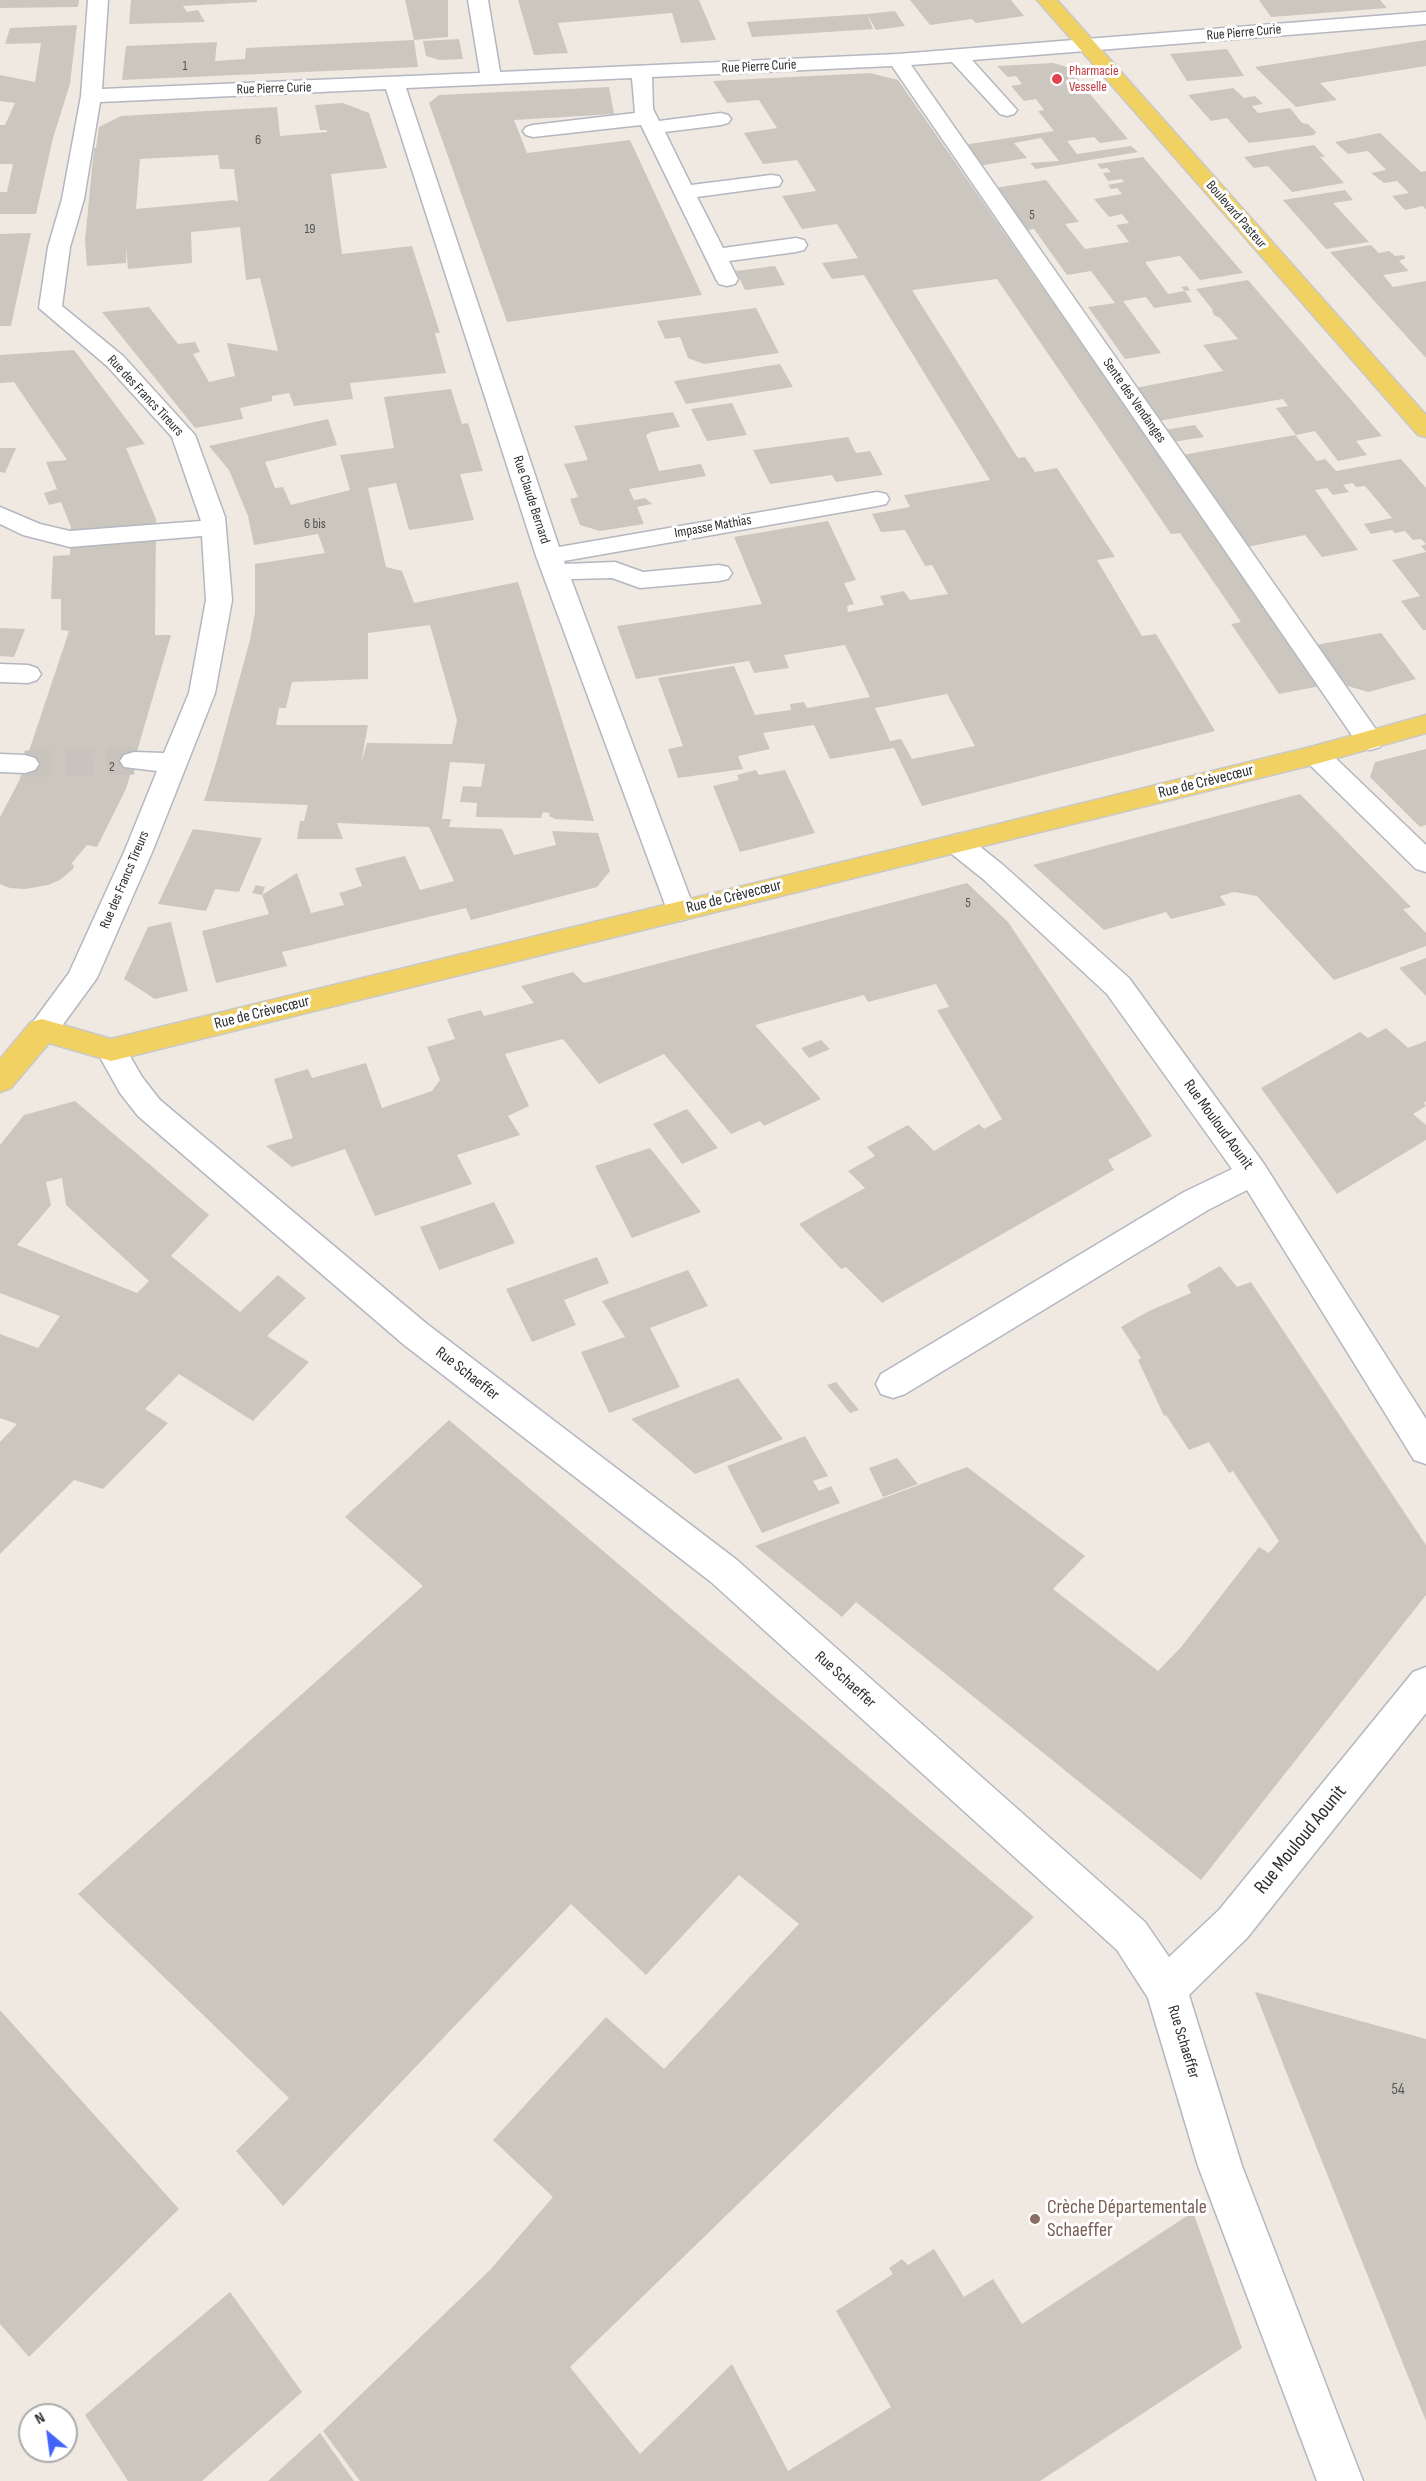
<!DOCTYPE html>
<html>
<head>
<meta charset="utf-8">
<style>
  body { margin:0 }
  #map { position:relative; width:1426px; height:2481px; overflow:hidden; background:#efe9e1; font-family:"Sofia Sans Condensed",sans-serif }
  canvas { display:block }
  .north { position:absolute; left:18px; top:2403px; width:60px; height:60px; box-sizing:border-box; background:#fff; border:2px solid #ababab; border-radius:50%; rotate:331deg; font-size:16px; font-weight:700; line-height:24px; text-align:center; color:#2e2e2e }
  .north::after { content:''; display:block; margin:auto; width:21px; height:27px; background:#4264fb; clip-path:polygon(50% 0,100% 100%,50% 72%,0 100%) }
</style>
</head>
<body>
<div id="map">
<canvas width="1426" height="2481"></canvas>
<div class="north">N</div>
</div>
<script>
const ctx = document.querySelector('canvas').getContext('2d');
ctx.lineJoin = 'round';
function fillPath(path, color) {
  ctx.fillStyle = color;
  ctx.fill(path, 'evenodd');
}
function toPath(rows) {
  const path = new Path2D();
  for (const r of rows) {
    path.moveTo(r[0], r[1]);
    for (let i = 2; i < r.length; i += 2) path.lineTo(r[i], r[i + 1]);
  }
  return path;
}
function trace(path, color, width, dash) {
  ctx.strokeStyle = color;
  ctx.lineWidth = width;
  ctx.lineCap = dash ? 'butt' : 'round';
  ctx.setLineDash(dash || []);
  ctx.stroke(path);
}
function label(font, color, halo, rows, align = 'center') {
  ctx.font = font + ' "Sofia Sans Condensed",sans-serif';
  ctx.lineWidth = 6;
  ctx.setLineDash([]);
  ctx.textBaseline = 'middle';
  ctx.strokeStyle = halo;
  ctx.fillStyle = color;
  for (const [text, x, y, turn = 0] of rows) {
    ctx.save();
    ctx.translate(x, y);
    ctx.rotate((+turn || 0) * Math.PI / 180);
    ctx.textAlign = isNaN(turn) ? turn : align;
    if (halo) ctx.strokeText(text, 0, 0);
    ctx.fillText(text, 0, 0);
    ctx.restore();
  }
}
const building = toPath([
  [0,0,79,0,78,7,0,8],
  [131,0,257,0,257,2,183,6,187,12,198,10,205,22,129,24],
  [405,0,448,0,448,37,414,40],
  [518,0,699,0,716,40,681,43,672,13,558,23,568,53,534,55],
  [910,0,1011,0,1024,16,976,23,972,19,930,25],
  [1259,0,1380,0,1387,8,1271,17],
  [895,11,905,26,876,30,867,14],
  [867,14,873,29,752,37,747,22],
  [77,25,70,84,53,138,36,214,0,214,0,192,7,192,13,164,0,164,0,125,5,125,15,103,0,101,0,75,35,82,41,43,5,44,10,28],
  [459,39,463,59,440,60,426,56,423,41],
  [414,40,418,67,122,80,126,46,217,42,215,61,245,59,246,48],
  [1426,40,1426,66,1320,83,1337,100,1296,107,1255,67],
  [1227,49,1244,76,1187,81,1170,54],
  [1053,63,1067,67,1128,139,1100,143,1094,137,1067,141,1077,154,1131,146,1138,152,1036,169,1030,163,1059,161,1041,138,1014,143,1027,158,978,166,963,145,1054,131,1038,111,1044,110,1036,99,1024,101,1011,86,1022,84,1016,76,1008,77,997,66],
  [870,73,898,80,1320,686,1279,694,1231,624,1241,622,1180,533,1171,534,997,279,912,290,1018,458,1025,457,1035,472,1057,468,1115,557,1097,560,1142,636,1156,634,1215,731,922,806,894,748,830,759,814,725,763,733,770,749,738,756,743,769,678,778,668,749,683,746,658,678,734,666,755,715,791,710,790,704,804,702,807,708,870,697,845,645,784,655,789,668,754,673,749,661,636,679,617,626,762,604,734,537,828,521,856,580,844,583,854,604,847,606,848,612,884,605,880,596,904,591,910,600,948,594,932,565,925,566,905,530,881,532,872,514,910,507,904,495,990,480,864,275,832,279,822,263,858,258,837,224,802,229,782,196,816,191,797,160,763,164,744,133,777,128,759,100,727,103,713,81],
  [947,694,975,746,912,759,901,739,890,741,875,708],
  [609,87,614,114,514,120,527,153,630,140,702,295,507,322,429,103,439,95],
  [1233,88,1244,98,1255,96,1263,104,1252,106,1258,113,1290,108,1302,123,1308,124,1316,132,1314,135,1249,143,1227,118,1211,121,1188,95],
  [343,103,369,113,387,168,331,174,342,254,412,246,440,333,435,333,446,373,350,383,353,399,294,406,288,390,289,393,272,396,272,401,240,408,243,419,195,428,102,312,149,307,178,344,195,342,200,352,193,354,209,382,235,376,227,343,278,351,260,278,246,280,240,227,191,232,192,263,128,269,126,248,126,263,87,266,85,241,94,148,96,148,99,127,121,116,277,107,280,136,327,132,327,130,320,130,315,105],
  [218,155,220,169,234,169,238,202,234,200,136,209,140,159],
  [1380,133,1421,172,1426,171,1426,210,1423,206,1405,210,1392,196,1409,193,1397,181,1384,183,1371,173,1386,170,1368,151,1348,154,1335,142],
  [1314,145,1325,157,1320,157,1344,183,1292,192,1268,166,1254,168,1244,157],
  [1143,157,1243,273,1200,280,1180,256,1145,262,1168,294,1185,291,1181,287,1187,286,1190,290,1185,291,1192,302,1154,308,1146,297,1123,301,1161,353,1125,359,1088,307,1115,303,1091,271,1067,275,1034,229,1023,231,994,188,1046,180,1079,222,1065,224,1085,249,1129,242,1116,225,1129,223,1122,214,1109,217,1094,199,1122,194,1117,188,1111,189,1108,185,1124,182,1122,179,1108,181,1103,173,1111,172,1107,168,1101,169,1097,164],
  [1345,190,1353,200,1333,203,1369,242,1326,249,1283,200],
  [31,233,11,326,0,326,0,234],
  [1371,245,1379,253,1389,251,1395,256,1403,255,1406,258,1399,261,1409,271,1383,275,1393,287,1426,281,1426,358,1330,252],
  [775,266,785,285,745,290,736,271],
  [1248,280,1382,436,1356,441,1367,455,1338,461,1315,431,1296,435,1276,408,1288,406,1283,399,1158,421,1135,388,1223,371,1203,345,1238,339,1220,318,1214,315,1212,309,1196,289],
  [756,308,779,353,704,364,688,358,680,337,665,339,657,321],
  [74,350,145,444,126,448,156,519,155,635,171,635,126,789,97,847,87,845,71,864,74,865,73,869,60,880,48,885,25,889,10,888,0,884,0,817,19,781,69,631,61,630,61,599,51,599,53,556,70,555,71,527,61,502,49,505,44,493,57,489,46,462,67,460,14,382,0,383,0,355],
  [780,364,793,387,686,404,674,381],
  [451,389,462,424,468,423,483,471,460,474,474,520,409,530,396,483,368,488,386,567,402,571,414,603,518,582,594,821,555,819,549,816,550,813,543,812,541,818,476,817,477,803,460,802,463,786,481,787,485,764,450,762,442,819,451,819,449,827,502,829,514,855,556,845,552,831,598,833,610,871,597,887,471,920,466,908,282,952,287,966,216,983,202,931,269,914,262,895,297,873,311,913,344,905,339,893,362,886,355,868,405,856,420,890,454,881,429,827,337,823,343,839,297,839,300,821,304,821,308,805,204,801,217,760,250,640,255,613,255,564,325,553,318,534,254,545,248,516,229,470,209,446,328,419,337,445,265,462,275,488,283,487,291,505,350,490,340,455,394,448,384,397],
  [430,625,457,720,452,744,367,743,361,763,368,725,276,725,279,708,286,708,292,682,368,679,368,633],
  [732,403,747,435,707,441,691,409],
  [673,412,680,427,651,432,646,435,659,471,701,464,706,476,629,489,634,500,645,498,652,504,637,507,644,524,600,531,580,525,570,499,578,497,564,464,588,460,574,426],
  [1195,425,1204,437,1173,442,1164,430],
  [1295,435,1317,461,1325,459,1336,471,1401,459,1426,488,1426,552,1421,546,1426,544,1421,539,1413,540,1405,531,1395,533,1392,530,1371,534,1364,524,1392,518,1365,486,1356,487,1353,483,1343,485,1349,492,1333,495,1327,488,1315,490,1358,550,1322,557,1305,535,1247,547,1182,455],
  [848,437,856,453,870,451,883,475,836,482,832,475,770,484,753,450],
  [0,448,16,448,5,473,0,472],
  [1426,552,1426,630,1423,630,1401,601,1420,596,1392,560],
  [0,628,25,629,14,657,0,656],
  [1381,633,1416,679,1368,692,1344,685,1316,645],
  [1426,749,1426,825,1420,827,1370,777,1375,762],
  [756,770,759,775,785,770,815,833,740,852,713,786,739,780,737,775],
  [1300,794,1411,907,1403,909,1426,933,1426,946,1334,980,1257,896,1234,892,1220,896,1226,905,1171,919,1166,912,1104,930,1033,865],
  [193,829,262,838,239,892,215,889,206,911,158,904],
  [967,883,1008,922,1152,1136,1108,1160,1114,1170,882,1303,846,1267,841,1269,799,1224,865,1188,848,1171,875,1156,867,1147,908,1125,934,1151,979,1124,984,1129,1002,1119,937,1010,949,1007,936,984,868,1002,864,995,755,1025,821,1099,764,1126,760,1121,731,1134,664,1054,599,1084,563,1039,505,1054,529,1106,508,1116,520,1135,457,1155,472,1184,375,1216,345,1149,292,1167,266,1146,293,1138,274,1079,308,1069,312,1078,366,1063,382,1108,432,1091,440,1080,427,1047,455,1039,447,1019,481,1010,484,1016,534,1003,521,986,573,972,584,983],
  [256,885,265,887,262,895,252,893],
  [171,922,188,991,155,999,124,979,148,927],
  [1426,958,1426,996,1399,968],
  [1386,1028,1408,1048,1426,1041,1426,1101,1424,1103,1426,1106,1413,1114,1426,1125,1426,1140,1337,1194,1261,1088,1360,1032,1368,1038],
  [821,1040,830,1049,809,1058,801,1048],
  [75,1101,209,1215,171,1256,240,1312,278,1275,306,1298,267,1336,309,1362,253,1421,179,1374,145,1409,168,1423,103,1489,74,1480,0,1554,0,1442,17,1424,0,1418,0,1334,38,1348,60,1316,0,1293,0,1145,24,1115],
  [62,1178,66,1205,149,1281,137,1293,17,1245,51,1205,46,1182],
  [687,1109,718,1148,682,1164,653,1124],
  [650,1148,701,1212,632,1238,595,1166],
  [494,1202,515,1243,439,1270,420,1227],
  [597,1257,609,1283,564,1300,576,1325,532,1342,506,1289],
  [1220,1266,1237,1287,1251,1282,1426,1545,1426,1595,1201,1880,856,1602,842,1617,755,1546,967,1467,1085,1556,1053,1589,1158,1671,1182,1646,1259,1547,1269,1553,1279,1541,1233,1471,1229,1473,1209,1442,1189,1450,1166,1415,1164,1416,1138,1360,1141,1358,1121,1327,1149,1311,1191,1293,1187,1285],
  [688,1270,708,1306,650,1328,680,1387,609,1413,581,1352,625,1337,602,1301],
  [738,1378,783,1439,695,1474,631,1419],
  [836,1382,859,1410,850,1413,827,1385],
  [449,1420,1034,1917,570,2367,640,2454,732,2364,788,2471,891,2407,836,2311,893,2274,889,2268,902,2259,908,2265,934,2249,964,2297,993,2279,1022,2324,1193,2212,1242,2348,1040,2481,360,2481,323,2431,490,2270,553,2197,493,2140,606,2017,664,2069,799,1924,739,1875,646,1975,571,1904,283,2206,236,2151,289,2098,78,1894,423,1586,345,1517],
  [805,1436,828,1476,813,1481,819,1491,831,1486,840,1503,762,1533,727,1466],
  [897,1458,918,1484,883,1497,869,1468],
  [1255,1992,1426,2039,1426,2421,1289,2079],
  [0,2010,179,2209,29,2357,0,2324],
  [230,2292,302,2392,202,2481,128,2481,85,2415],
  [320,2433,354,2481,268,2481]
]);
const minorTunnel = toPath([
  [25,764,134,761]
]);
const minor = toPath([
  [88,0,108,0,102,89,480,73,468,0,488,0,500,72,898,54,1426,12,1426,24,972,60,1017,110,1014,114,1007,116,1000,114,952,62,911,65,1384,741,1380,747,1370,750,1360,747,892,66,652,77,653,109,659,121,721,113,728,115,731,119,728,123,721,125,665,132,691,185,771,175,779,176,782,181,779,186,771,187,697,197,723,248,796,238,804,240,807,245,804,250,796,252,729,261,738,279,735,284,727,286,719,284,716,279,641,125,533,137,526,135,523,131,526,127,533,125,635,113,632,78,406,88,559,547,877,492,886,494,889,499,886,504,877,506,564,561,565,564,615,562,643,572,719,565,728,567,732,573,728,579,719,581,640,588,612,578,571,579,695,911,690,918,680,921,670,918,536,556,386,89,100,102,84,199,70,247,62,306,123,356,195,435,225,517,232,600,215,693,153,850,97,978,53,1038,42,1041,31,1038,27,1030,69,973,125,850,157,771,124,767,120,761,124,755,134,752,164,753,189,693,206,600,202,536,70,547,23,535,0,524,0,507,40,524,70,531,201,521,172,437,107,366,39,308,48,247,62,199,81,96,88,0],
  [0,664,28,665,37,668,41,674,37,680,28,683,0,682,0,664],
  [1316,746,1326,749,1426,845,1426,872,1416,869,1306,761,1302,755,1306,749,1316,746],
  [0,754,25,755,35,758,39,764,35,770,25,773,0,772,0,754],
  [958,834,968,837,1003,865,1129,978,1264,1164,1426,1419,1426,1464,1414,1460,1247,1190,1208,1210,905,1394,893,1398,881,1394,876,1384,881,1374,1184,1192,1232,1169,1107,994,983,879,948,851,944,844,948,837,958,834],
  [111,1039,122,1042,142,1077,160,1100,427,1324,737,1560,1145,1922,1169,1957,1219,1910,1413,1672,1426,1667,1426,1713,1247,1938,1189,1995,1242,2166,1363,2481,1317,2481,1198,2166,1148,1998,1117,1950,711,1582,403,1344,138,1116,120,1093,96,1050,100,1042,111,1039]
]);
const major = toPath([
  [1037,0,1057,0,1426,415,1426,437,1418,435,1037,0],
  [1426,715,1426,733,1316,764,111,1061,49,1043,11,1088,0,1092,0,1059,31,1022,42,1019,111,1039,958,834,1314,746,1426,715]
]);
const markers = [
  [1057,79,6,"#e0444e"],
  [1035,2219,6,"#8d6e63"]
];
const farStreetnames = [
  ["Rue Pierre Curie",1244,33,-5],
  ["Rue Pierre Curie",759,67,-3],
  ["Rue Pierre Curie",274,89,-2],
  ["Boulevard Pasteur",1236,215,49],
  ["Rue des Francs Tireurs",145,396,47],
  ["Sente des Vendanges",1134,401,55],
  ["Rue Claude Bernard",531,500,72],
  ["Impasse Mathias",713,527,-10],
  ["Rue des Francs Tireurs",125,880,-67]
];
const numberNames = [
  ["1",185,66],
  ["6",258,140],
  ["5",1032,215],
  ["19",310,229],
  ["6 bis",315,524],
  ["2",112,767],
  ["5",968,903]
];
const farHealthnames = [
  ["Pharmacie",1069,71],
  ["Vesselle",1069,87]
];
const streetNames = [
  ["Rue de Crèvecœur",1206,782,-14],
  ["Rue de Crèvecœur",734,897,-14],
  ["Rue de Crèvecœur",262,1013,-14],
  ["Rue Mouloud Aounit",1218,1125,54],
  ["Rue Schaeffer",467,1374,38],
  ["Rue Schaeffer",845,1680,42],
  ["Rue Schaeffer",1183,2042,73]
];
const nearNumbernames = [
  ["54",1398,2090]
];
const nearStreetnames = [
  ["Rue Mouloud Aounit",1301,1840,-51]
];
const nearEducationnames = [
  ["Crèche Départementale",1047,2208],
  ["Schaeffer",1047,2231]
];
fillPath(building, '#cbc7bf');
trace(minorTunnel, '#c8c4bd', 27, [27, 14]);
trace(minor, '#b4b7c1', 3);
trace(major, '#c9c9c9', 3);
fillPath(minor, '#fff');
fillPath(major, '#f2d163');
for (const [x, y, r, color] of markers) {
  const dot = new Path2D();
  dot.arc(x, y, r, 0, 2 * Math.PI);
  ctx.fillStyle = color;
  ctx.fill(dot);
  trace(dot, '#fff', 2);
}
label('14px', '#2e2e2e', '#fff', farStreetnames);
label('14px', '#555452', null, numberNames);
label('14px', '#be3a42', '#fff', farHealthnames, 'left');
label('16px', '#2e2e2e', '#fff', streetNames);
label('16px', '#555452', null, nearNumbernames);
label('20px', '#2e2e2e', '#fff', nearStreetnames);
label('20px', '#785e54', '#fff', nearEducationnames, 'left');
</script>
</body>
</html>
